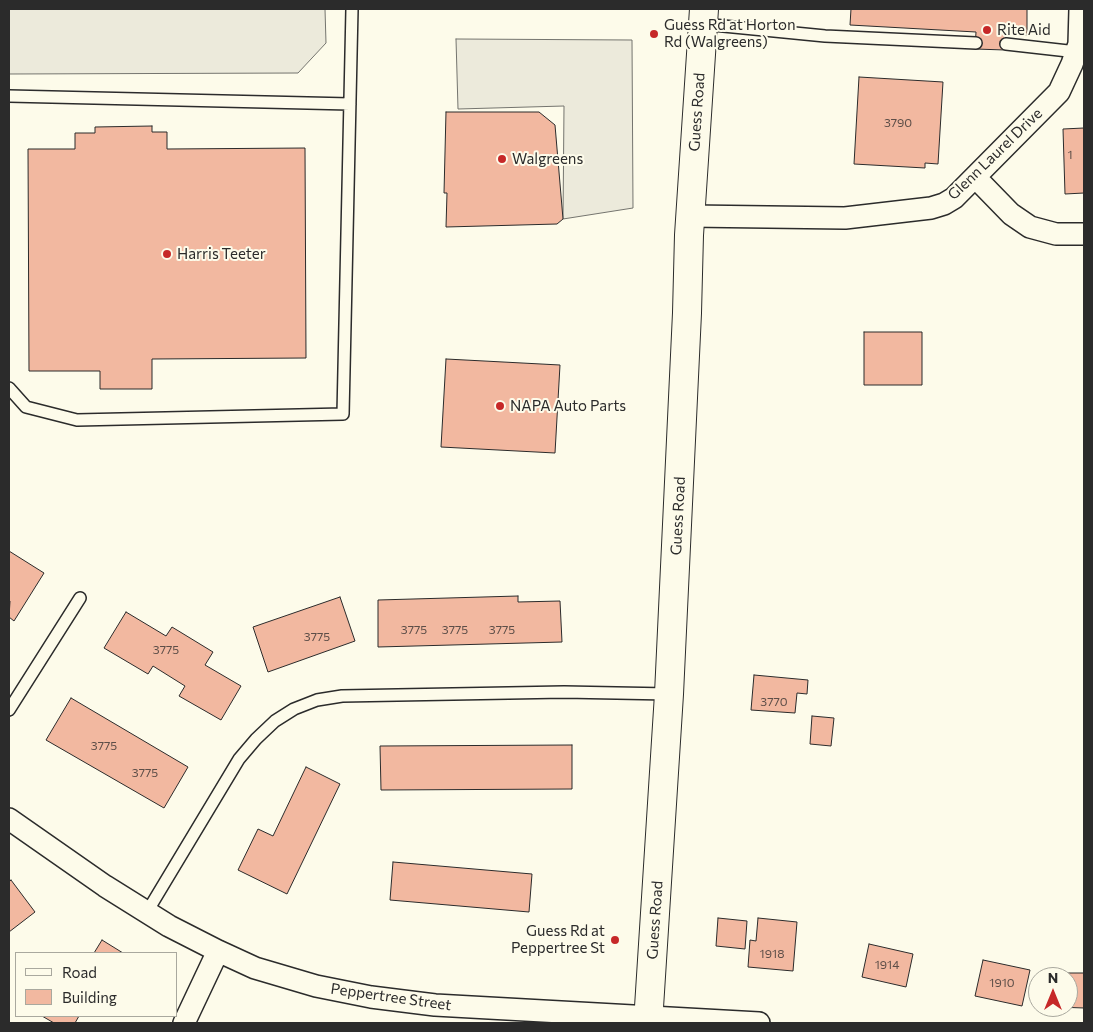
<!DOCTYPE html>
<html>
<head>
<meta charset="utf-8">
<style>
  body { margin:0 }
  #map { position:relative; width:1093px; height:1032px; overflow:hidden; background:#fdfbea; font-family:Commissioner,sans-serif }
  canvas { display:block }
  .frame { position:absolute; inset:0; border:10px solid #2b2b2b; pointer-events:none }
  .legend { position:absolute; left:15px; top:952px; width:162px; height:65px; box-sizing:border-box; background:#fdfbea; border:1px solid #a9a89e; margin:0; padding:6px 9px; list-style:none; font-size:15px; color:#2b2b2b }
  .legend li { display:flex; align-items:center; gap:10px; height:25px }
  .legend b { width:25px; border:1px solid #a9a89e }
  .north { position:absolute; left:1028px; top:967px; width:50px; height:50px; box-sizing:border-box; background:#fdfbea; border:1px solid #a9a89e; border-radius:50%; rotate:0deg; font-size:14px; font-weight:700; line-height:20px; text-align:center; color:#2b2b2b }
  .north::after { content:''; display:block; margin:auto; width:18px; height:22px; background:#c62828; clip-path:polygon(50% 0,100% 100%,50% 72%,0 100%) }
</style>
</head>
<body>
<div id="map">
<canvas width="1093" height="1032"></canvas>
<div class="frame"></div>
<ul class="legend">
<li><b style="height:6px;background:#fdfbea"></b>Road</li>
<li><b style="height:14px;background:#f2b8a0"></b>Building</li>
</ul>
<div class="north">N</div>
</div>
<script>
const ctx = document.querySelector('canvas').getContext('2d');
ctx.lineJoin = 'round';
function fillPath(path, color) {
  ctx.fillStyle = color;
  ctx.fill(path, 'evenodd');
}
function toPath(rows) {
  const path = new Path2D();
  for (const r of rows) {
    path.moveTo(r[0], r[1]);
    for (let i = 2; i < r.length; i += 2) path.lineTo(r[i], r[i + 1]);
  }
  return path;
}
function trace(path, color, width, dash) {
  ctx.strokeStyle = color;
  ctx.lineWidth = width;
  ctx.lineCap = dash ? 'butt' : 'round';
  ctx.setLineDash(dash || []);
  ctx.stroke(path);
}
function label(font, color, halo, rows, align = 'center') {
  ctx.font = font + ' Commissioner,sans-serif';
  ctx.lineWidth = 4;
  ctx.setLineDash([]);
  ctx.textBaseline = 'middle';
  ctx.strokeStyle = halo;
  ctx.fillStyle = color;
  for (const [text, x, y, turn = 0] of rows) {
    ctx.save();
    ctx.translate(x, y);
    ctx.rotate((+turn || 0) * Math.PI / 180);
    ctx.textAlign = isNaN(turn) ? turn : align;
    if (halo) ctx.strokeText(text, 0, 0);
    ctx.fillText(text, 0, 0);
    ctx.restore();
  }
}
const parking = toPath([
  [9,9,325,9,326,43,298,73,9,74,9,9],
  [456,39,632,40,633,208,563,219,564,106,458,109,456,39]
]);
const building = toPath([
  [851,9,1027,9,1027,35,1006,33,1005,50,975,49,976,32,850,25,851,9],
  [859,77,943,82,938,164,925,163,925,168,854,164,859,77],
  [446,112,539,112,555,125,563,219,557,224,446,227,447,193,444,193,446,112],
  [152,126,152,132,167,132,167,149,305,148,306,358,152,359,152,389,100,389,100,371,29,371,28,149,75,149,75,133,95,133,95,127,152,126],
  [1084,128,1084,193,1065,194,1063,129,1084,128],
  [864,332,922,332,922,385,864,385,864,332],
  [446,359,560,365,555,453,441,447,446,359],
  [9,551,44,573,14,621,9,617,10,601,9,601,9,551],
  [518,596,518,602,560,601,562,642,378,647,378,600,518,596],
  [340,597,355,641,268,672,253,627,340,597],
  [126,612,166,636,172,627,213,652,205,665,241,686,221,720,179,696,185,686,153,666,148,674,104,648,126,612],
  [754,675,808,680,807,694,797,693,795,713,751,710,754,675],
  [71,698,188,767,164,808,46,740,71,698],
  [812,716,834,718,831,746,810,744,812,716],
  [572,745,572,789,381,790,380,746,572,745],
  [306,767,340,784,287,894,238,870,258,829,273,836,306,767],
  [393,862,532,874,529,912,390,900,393,862],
  [11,880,35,912,9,932,9,882,11,880],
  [718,918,747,921,745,949,716,946,718,918],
  [758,918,797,922,793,971,748,967,750,940,756,941,758,918],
  [102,940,123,953,94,953,102,940],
  [869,944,913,954,906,987,862,977,869,944],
  [983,960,1030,970,1022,1006,975,996,983,960],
  [1058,973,1084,973,1084,1008,1057,1007,1068,1007,1068,977,1058,977,1058,973],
  [42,1016,79,1016,75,1023,54,1023,42,1016]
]);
const lane = toPath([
  [703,24,825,36,976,43],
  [1006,44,1077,52],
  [9,96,350,104],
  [9,388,26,407,77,420,343,414,352,9],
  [9,710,80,598],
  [147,912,239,759,256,739,275,721,294,709,317,700,342,696,564,692,669,694]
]);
const street = toPath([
  [975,177,1011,214,1030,227,1056,234,1084,234],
  [690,216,845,218,931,208,944,204,954,198,1059,92,1072,64,1079,44,1080,9],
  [9,819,105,886,169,926,218,951,255,968,316,986,371,997,435,1005,759,1023],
  [184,1023,218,951]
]);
const secondary = toPath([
  [648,1023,669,694,687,313,689,235,704,9]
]);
const markers = [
  [987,30,5,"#c62828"],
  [654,34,5,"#c62828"],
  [502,159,5,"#c62828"],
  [167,254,5,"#c62828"],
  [500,406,5,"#c62828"],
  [615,940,5,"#c62828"]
];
const numberNames = [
  ["3790",898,123],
  ["1",1070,155],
  ["3775",414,630],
  ["3775",455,630],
  ["3775",502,630],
  ["3775",317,637],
  ["3775",166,650],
  ["3770",774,702],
  ["3775",104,746],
  ["3775",145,773],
  ["1918",772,954],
  ["1914",887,965],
  ["1910",1002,983]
];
const poiNames = [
  ["Guess Rd at Horton",664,25],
  ["Rd (Walgreens)",664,42],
  ["Rite Aid",997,30],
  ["Walgreens",512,159],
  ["Harris Teeter",177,254],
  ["NAPA Auto Parts",510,406],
  ["Guess Rd at",605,931,"right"],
  ["Peppertree St",605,948,"right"]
];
const streetNames = [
  ["Guess Road",697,112,-86],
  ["Glenn Laurel Drive",995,154,-44],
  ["Guess Road",678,516,-87],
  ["Guess Road",655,920,-86],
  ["Peppertree Street",391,997,8]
];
fillPath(parking, '#eceadb');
trace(parking, '#74746e', 1);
fillPath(building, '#f2b8a0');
trace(building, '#2b2b2b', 1);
trace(lane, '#2b2b2b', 14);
trace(street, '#2b2b2b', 24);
trace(secondary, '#2b2b2b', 30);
trace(lane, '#fdfbea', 11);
trace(street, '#fdfbea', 21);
trace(secondary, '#fdfbea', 28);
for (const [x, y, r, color] of markers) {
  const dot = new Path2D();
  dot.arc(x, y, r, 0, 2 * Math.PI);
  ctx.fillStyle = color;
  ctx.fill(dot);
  trace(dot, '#fdfbea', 2);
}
label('12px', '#5d4e48', null, numberNames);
label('15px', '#2b2b2b', '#fdfbea', poiNames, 'left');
label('15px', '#2b2b2b', '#fdfbea', streetNames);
</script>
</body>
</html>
